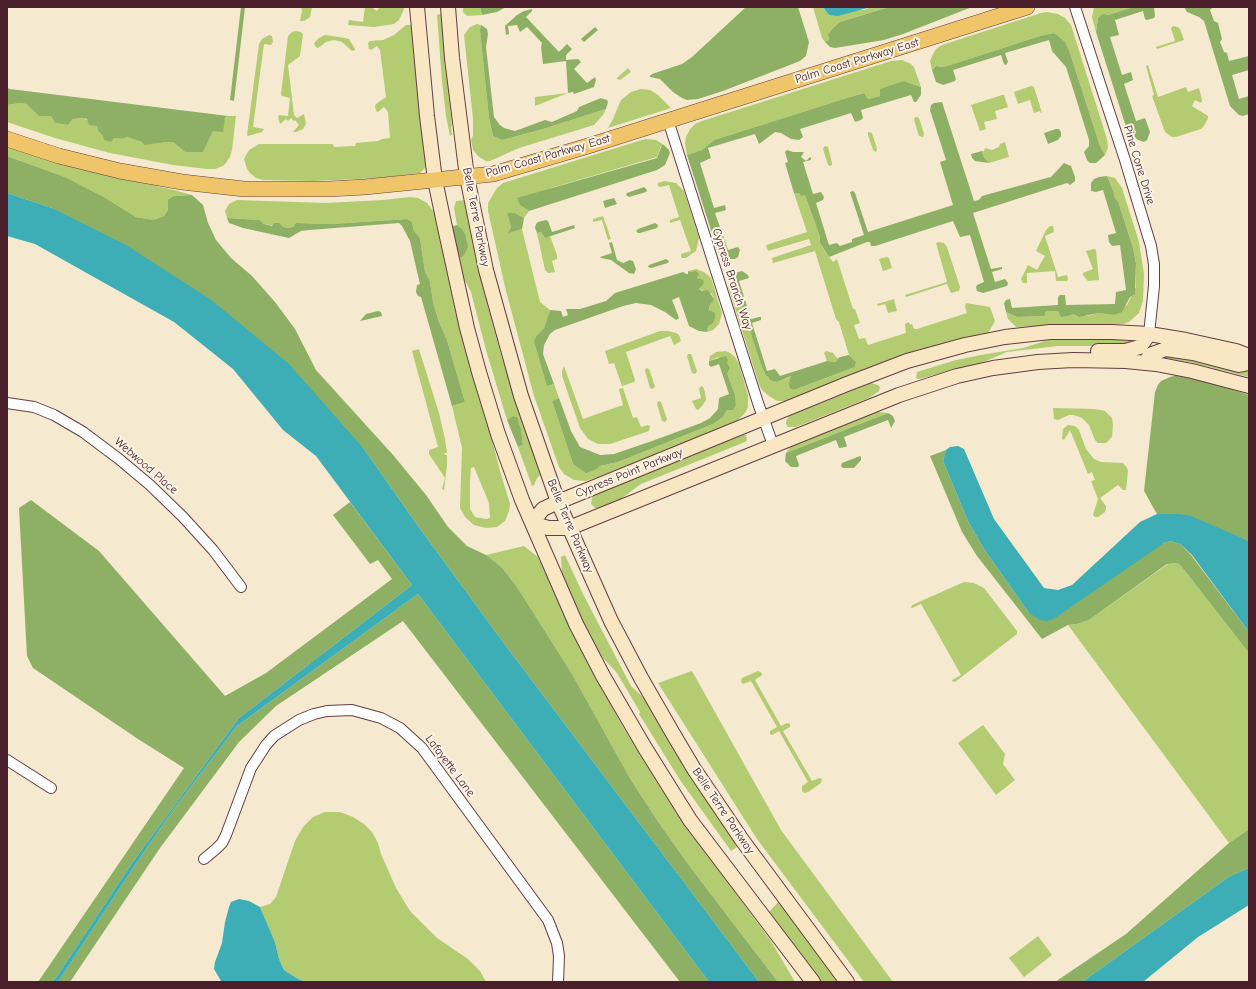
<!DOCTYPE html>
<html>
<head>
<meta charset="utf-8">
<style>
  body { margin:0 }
  #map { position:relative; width:1256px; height:989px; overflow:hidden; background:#f5e9d0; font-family:"Comic Neue",sans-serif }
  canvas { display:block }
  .frame { position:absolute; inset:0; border:8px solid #4a1f2b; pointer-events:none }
</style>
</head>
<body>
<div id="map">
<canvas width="1256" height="989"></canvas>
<div class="frame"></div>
</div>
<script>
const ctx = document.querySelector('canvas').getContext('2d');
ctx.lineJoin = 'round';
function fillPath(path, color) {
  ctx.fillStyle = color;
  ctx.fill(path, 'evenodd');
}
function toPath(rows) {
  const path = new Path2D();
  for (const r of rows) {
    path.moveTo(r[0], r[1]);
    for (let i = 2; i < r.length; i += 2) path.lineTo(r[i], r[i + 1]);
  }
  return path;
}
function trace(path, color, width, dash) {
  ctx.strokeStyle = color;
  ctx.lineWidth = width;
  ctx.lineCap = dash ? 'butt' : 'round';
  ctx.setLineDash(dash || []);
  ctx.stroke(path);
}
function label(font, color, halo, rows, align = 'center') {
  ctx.font = font + ' "Comic Neue",sans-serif';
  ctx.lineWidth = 4;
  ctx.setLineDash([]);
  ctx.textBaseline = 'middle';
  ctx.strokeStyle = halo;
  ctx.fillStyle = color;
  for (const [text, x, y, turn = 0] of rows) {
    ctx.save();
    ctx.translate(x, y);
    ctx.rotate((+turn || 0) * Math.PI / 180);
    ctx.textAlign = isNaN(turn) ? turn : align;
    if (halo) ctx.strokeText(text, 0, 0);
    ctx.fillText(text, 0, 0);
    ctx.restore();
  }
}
const green = toPath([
  [301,7,312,7,310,17,304,21,300,21,302,11],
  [365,7,371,7,377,11,380,7,403,7,404,9,399,20,394,24,374,27,348,25,349,20,363,22],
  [463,7,480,7,482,15,467,16,463,12],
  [813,7,823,7,825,10,864,10,871,7,889,7,840,22,833,28,828,34,829,40,825,42,822,38],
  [1094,7,1133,7,1098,18,1096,32,1092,17],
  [443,13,452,126,451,127,452,135,450,136,446,116,442,81,437,15],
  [1041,13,1047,12,1058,14,1065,18,1071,25,1107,139,1108,148,1105,155,1100,146,1070,53,1054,33,1040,36,944,67,936,66,932,70,930,61,933,54,936,49,942,45],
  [477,24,481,25,480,30,489,118,493,136,502,140,540,130,606,109,603,115,594,125,519,148,490,161,486,161,479,157,473,150,471,140,473,135,473,119,464,35,470,27],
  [406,25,412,25,427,166,420,173,379,178,312,181,263,180,256,178,250,173,247,169,244,159,249,150,259,144,333,144,334,147,355,146,356,143,378,141,382,139,390,138,388,112,384,107,378,112,376,111,375,106,376,104,386,97,380,50,377,46,371,50,369,49,368,43,370,41,383,40,394,35],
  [1173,26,1178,27,1180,29,1184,40,1157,49,1156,47,1175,41,1171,28],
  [295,31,301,32,303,34,300,56,288,65,294,115,297,118,304,114,306,124,303,129,296,132,293,132,299,125,295,120,294,121,291,118,288,121,286,119,280,124,278,117,279,115,288,116,290,98,282,96,281,94,288,36,292,32],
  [269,35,272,36,273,42,271,45,264,44,253,127,264,129,262,132,248,136,247,135,259,44,262,39],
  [325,35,345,38,349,39,355,49,355,50,352,51,342,42,334,40,326,42,318,48,316,47,314,44,315,42,319,38],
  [902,60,911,64,914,67,921,87,904,81,880,96,868,99,863,93,850,97,714,140,702,150,687,155,685,143,686,137,690,129,695,124,702,121,891,61],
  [1148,65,1158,97,1186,87,1188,92,1199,88,1202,100,1201,103,1195,100,1192,106,1208,116,1208,118,1204,126,1201,129,1176,137,1172,137,1165,132,1152,96,1154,95,1146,66],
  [628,68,631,72,620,80,617,79,617,78],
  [1031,86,1034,87,1042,113,1041,113,1040,111,1034,113,1030,100,1018,104,1014,92],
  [641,89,650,90,658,95,671,108,608,128,612,121,621,100,631,92],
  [568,93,535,106,535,97],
  [1002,95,1004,95,1008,107,995,111,997,119,984,122,986,129,980,131,971,105],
  [20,103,26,104,39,116,51,116,55,123,68,125,73,119,84,118,97,126,98,131,103,136,122,139,127,137,149,144,168,142,173,142,185,152,203,151,213,131,228,116,236,116,232,150,230,157,226,163,223,166,215,169,207,169,173,165,110,153,55,138,7,122,7,105],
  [915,117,917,117,919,118,924,134,923,137,919,136,914,120],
  [868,132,872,133,877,149,876,152,873,150,868,135],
  [645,139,656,140,664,145,661,146,657,157,551,188,520,205,529,211,524,218,515,213,507,213,511,227,509,232,522,229,540,302,550,310,544,328,537,335,547,386,554,384,559,398,552,401,573,464,597,469,600,466,618,462,713,424,723,417,727,410,736,405,735,395,727,373,718,357,709,361,710,356,716,352,726,351,730,353,735,357,739,364,748,395,748,407,745,413,736,422,598,477,585,481,574,480,564,474,559,467,534,396,506,291,488,211,488,203,497,188,503,183],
  [1005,142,1009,157,989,163,983,156,982,151,984,151,985,148,992,150,999,147,1000,144],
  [7,146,113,176,174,190,192,195,174,196,164,216,153,220,136,217,104,197,65,177,7,156],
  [825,146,828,147,832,163,832,165,830,166,828,165,823,149],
  [1107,176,1115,178,1122,188,1139,242,1144,274,1143,301,1139,313,1129,322,1123,324,1076,324,1016,327,1008,319,1006,312,1017,317,1045,316,1046,311,1058,311,1068,316,1074,314,1087,316,1099,313,1114,315,1127,305,1136,287,1136,263,1133,248,1118,201,1115,198,1114,193],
  [664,181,676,183,684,191,699,238,696,251,686,258,682,258,681,257,681,254,691,251,680,220,670,223,670,220,679,217,669,185,660,187,658,186,658,183],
  [794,193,799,193,801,195,805,195,820,237,820,243,826,253,833,262,837,259,853,309,855,309,860,323,854,325,859,339,865,338,868,345,906,333,905,324,909,322,910,325,912,324,914,329,917,329,967,313,965,306,966,303,990,307,995,321,990,330,988,333,946,342,912,352,868,368,788,401,777,401,769,396,762,390,759,384,728,286,732,275,760,362,766,376,768,376,777,382,792,376,794,390,855,367,856,362,849,355,839,322,836,319,815,251,773,263,772,258,811,245,809,239,768,251,766,245,807,232],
  [410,197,418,198,427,203,434,212,436,219,451,291,461,333,488,424,500,471,510,504,509,511,505,521,497,527,486,528,474,525,465,517,460,508,462,448,452,406,465,402,447,340,439,322,433,302,430,281,425,272,420,238,414,231,412,222,407,219,332,224,296,223,293,227,288,228,264,224,260,220,227,218,225,211,229,204,237,200,326,203,383,200],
  [474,467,489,503,490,518,486,519,475,517,470,509,470,481,471,468],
  [464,200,482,285,501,355,539,469,540,475,537,478,534,485,532,486,518,447,523,445,521,429,518,421,513,416,507,420,486,350,471,292,459,269,457,258,461,228,457,225,454,208,456,201],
  [603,216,611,239,608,240,602,220,593,222,593,219],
  [1050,226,1053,226,1054,232,1045,236,1058,277,1067,275,1068,279,1067,281,1056,281,1055,271,1027,273,1027,283,1023,283,1021,279,1028,265,1037,270,1045,256,1036,251,1046,230],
  [541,232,545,238,550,236,557,255,557,259,552,261,555,272,548,273,545,270,537,233],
  [939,242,944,243,947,247,960,287,959,291,951,293,947,284,906,297,905,295,947,282,936,243],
  [1094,249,1096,250,1099,280,1088,281,1083,275,1083,273,1093,269,1086,251],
  [887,257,889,258,892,268,883,271,879,259],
  [696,269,704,272,711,278,722,313,719,324,713,330,707,332,710,305,713,302,714,299,712,294,699,289,703,285,701,279,698,279,688,271],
  [894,299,897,311,888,313,885,304,878,306,877,304],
  [660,331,668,331,676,333,679,335,681,341,674,345,670,336,626,352,635,380,634,382,622,386,614,363,609,364,605,351],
  [1076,338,1108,339,1133,341,1132,346,1058,346,1007,352,981,363,919,379,916,378,917,372,956,360,981,355,1023,348,1051,339],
  [419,349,439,413,445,439,447,453,444,453,445,455,447,455,447,465,444,490,442,489,445,478,429,454,429,450,438,447,412,351],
  [826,351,833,353,837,358,840,357,835,362,827,361,824,353],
  [688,354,691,354,697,371,695,374,692,373,687,356],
  [1165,354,1249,370,1249,377,1194,363,1165,358],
  [564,366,583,419,623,405,619,389,623,388,633,418,637,417,641,427,648,425,650,426,649,431,610,444,598,444,588,439,580,428,562,376,562,371],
  [646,368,649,369,655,386,653,389,650,388,645,371],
  [871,383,878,385,880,387,879,391,869,398,796,427,788,427,786,424,786,421,789,416],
  [701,386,703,387,705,392,706,400,702,406,698,410,696,409,692,401,701,398,699,389],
  [658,401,661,402,667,419,665,422,662,421,657,404],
  [1053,408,1095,409,1105,411,1112,418,1113,425,1112,437,1106,443,1098,443,1095,440,1089,425,1082,418,1074,415,1069,415,1058,420,1054,419],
  [872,412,879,412,888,413,786,453,790,447,796,443],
  [1068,425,1075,426,1079,430,1086,449,1094,459,1101,462,1123,463,1127,468,1128,471,1126,490,1123,490,1118,485,1100,498,1106,506,1106,509,1105,512,1098,517,1095,517,1093,515,1098,499,1091,481,1095,480,1092,472,1088,474,1070,430,1064,440,1062,439,1063,429],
  [742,435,746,435,747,440,745,442,641,484,618,501,599,508,595,508,591,504,592,498,594,495],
  [524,546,538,557,593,672,623,727,661,788,686,826,771,941,795,982,778,982,691,868,659,823,631,780,572,674,519,590,486,555],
  [565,555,583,594,631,686,644,698,688,771,726,827,725,828,737,847,731,851,680,780,639,714,640,712,617,673,603,658,594,643,577,610,562,576,561,557],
  [1177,563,1181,566,1249,653,1249,829,1229,843,1068,625,1077,624,1089,620,1168,564],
  [964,582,974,583,984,588,1017,631,1017,634,955,682,952,681,952,680,961,675,921,604,912,608,911,608,912,605],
  [692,671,781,830,893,982,864,982,757,839,658,683],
  [758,671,761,672,762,675,755,680,781,726,787,723,790,724,790,727,783,731,812,781,819,778,822,779,821,783,808,792,804,793,802,791,802,786,808,782,779,731,772,735,770,734,770,731,777,727,751,681,743,684,741,682,742,678],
  [983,725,1005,754,1003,764,1015,780,996,795,958,743],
  [325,812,340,812,353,817,364,824,372,832,378,843,381,854,396,888,410,911,437,938,468,959,480,971,486,982,306,982,298,979,284,970,279,959,275,942,260,907,270,904,276,897,295,841,303,827,313,817],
  [779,901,840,982,822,982,805,960,804,961,769,912],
  [1038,936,1052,955,1024,977,1009,958]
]);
const forest = toPath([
  [241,7,245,7,234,101,230,100],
  [480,7,506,7,497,12,482,15],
  [746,7,798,7,809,42,806,56,800,61,723,91,698,99,687,100,682,98,673,92,660,79,650,77,650,76,652,74,682,64,692,57],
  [889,7,972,7,903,34,884,40,835,48,830,47,825,42,829,40,828,34,833,28,840,22],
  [1133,7,1156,7,1154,8,1155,16,1154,18,1147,20,1145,19,1143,11,1115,20,1119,35,1110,37,1122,75,1131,72,1133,80,1124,84,1136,121,1145,118,1150,132,1147,140,1144,142,1138,140,1133,136,1126,127,1096,32,1098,18,1103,14,1108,15],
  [1184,7,1213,7,1210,10,1214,21,1218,23,1222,39,1220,42,1224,52,1227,53,1229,61,1249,56,1249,70,1232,75,1239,99,1249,96,1249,114,1243,116,1239,115,1230,106,1204,21,1199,17,1187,12],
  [532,9,532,11,526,17,559,52,567,44,572,49,566,55,566,60,578,59,581,62,574,69,587,83,595,77,596,80,594,87,574,94,573,92,568,93,566,61,543,64,541,47,542,43,527,27,520,32,517,25,508,26,509,34,506,35,505,26,517,15,524,11],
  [481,25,487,29,488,34,486,47,494,117,500,125,504,128,515,131,545,120,552,122,577,111,579,107,601,98,607,100,608,102,606,109,540,130,502,140,493,136,489,118,480,30],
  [595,27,598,30,584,42,581,39],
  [1054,33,1065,42,1070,53,1100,146,1105,155,1096,163,1090,163,1087,160,1084,152,1089,146,1089,140,1075,95,1066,67,1052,51,1049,40,1005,53,1008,62,1006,65,1004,64,1001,55,953,70,956,79,955,81,943,85,936,82,932,70,936,66,944,67,1040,36],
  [904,81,921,87,921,95,916,102,914,102,911,95,861,110,863,118,861,120,855,122,851,113,800,129,803,137,799,140,791,139,781,133,775,132,759,144,755,134,708,148,711,158,700,163,714,208,725,205,726,210,715,213,728,250,738,247,740,250,738,257,735,259,731,259,723,257,717,249,687,155,702,150,714,140,850,97,864,93,868,99,880,96,880,89],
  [7,88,10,89,228,116,225,118,223,132,213,131,203,152,185,152,173,142,168,142,144,145,142,142,127,137,122,139,114,138,111,142,104,140,103,136,98,131,97,126,89,125,87,119,84,118,73,119,68,125,55,123,51,116,39,116,26,104,20,103,7,105],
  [942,102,974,201,979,200,982,196,1047,178,1051,177,1064,163,1071,166,1075,177,1075,181,1070,185,1067,183,973,213,991,269,1002,267,1002,269,992,272,995,282,1005,279,1008,283,1007,286,983,293,977,291,976,287,977,285,984,282,970,235,960,237,953,221,875,246,871,246,870,242,867,242,829,257,820,243,820,237,805,195,801,196,799,193,794,193,785,163,788,162,785,152,787,150,793,152,804,152,801,157,806,161,810,157,811,158,811,160,803,162,813,194,821,192,824,197,823,200,816,203,829,245,837,243,840,246,852,242,852,239,864,235,850,192,853,191,855,193,868,232,953,205,940,162,946,160,930,110,931,105,934,103],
  [1056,129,1059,129,1061,132,1061,136,1058,140,1048,144,1044,133],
  [662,145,664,145,669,150,670,153,665,165,657,170,529,211,520,205,517,198,657,158],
  [982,151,983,156,989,163,975,161,972,158,971,154],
  [7,156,65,177,104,197,136,217,153,220,164,216,168,209,168,200,174,196,192,195,203,205,208,223,216,240,231,258,252,276,275,302,295,329,316,370,394,456,426,495,448,527,467,546,486,555,502,568,519,590,572,674,631,780,659,823,691,868,778,982,759,982,503,642,418,526,364,449,52,208,7,193],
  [1107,176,1114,193,1115,198,1118,201,1133,248,1136,263,1135,294,1130,297,1122,312,1114,315,1099,313,1079,317,1074,314,1068,316,1061,317,1058,311,1046,311,1045,316,1017,317,1006,312,1004,303,1006,300,1010,299,1012,308,1058,305,1058,297,1060,295,1065,295,1066,305,1115,304,1116,292,1126,290,1120,245,1112,246,1109,242,1108,235,1116,233,1103,190,1096,192,1091,191,1091,183,1094,179,1099,177],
  [644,187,647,190,646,192,629,197,626,195,627,193],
  [614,198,617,204,605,208,603,201],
  [507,213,515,213,524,218,522,229,508,233,511,227],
  [227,218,260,220,264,224,272,226,274,223,279,223,283,227,288,228,293,227,296,223,332,224,407,219,412,222,414,231,420,238,425,272,430,281,433,302,439,322,447,340,465,402,452,406,421,297,418,296,416,292,417,285,420,284,419,280,410,241,402,226,399,223,309,230,301,231,289,238,243,228,229,223],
  [546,220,548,221,552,232,574,225,575,228,545,238,541,232,537,233,535,228,536,224,538,222],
  [655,223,658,225,657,228,640,233,638,233,636,231,638,229],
  [457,225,461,228,465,234,468,247,464,255,462,257,457,258,450,227],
  [612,242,617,260,623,263,630,260,633,261,636,269,634,274,629,273,611,260,601,258,600,257,612,253,609,243],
  [666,259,669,261,668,263,651,268,648,267,649,265],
  [688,271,690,272,696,271,699,274,697,277,698,279,701,279,704,281,703,285,699,289,702,291,708,290,714,299,713,302,710,305,709,310,715,313,715,318,713,323,708,326,707,332,699,331,689,326,679,297,672,300,678,315,679,318,676,320,665,312,651,305,636,303,623,306,555,330,550,334,544,345,543,354,554,384,547,386,534,341,537,335,544,328,550,310,561,311,563,317,568,315,566,309,580,309,606,301,615,293,683,272,686,274,688,274],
  [742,271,748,275,749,278,739,281,751,319,759,317,761,317,761,320,752,323,767,371,775,369,780,376,827,361,835,362,840,357,849,355,856,362,855,367,794,390,790,388,789,384,791,376,777,382,770,380,768,376,766,376,760,362,732,275,738,272],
  [378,311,381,312,382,316,360,321,366,314],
  [726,356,728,360,727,363,730,368,727,373,735,395,736,405,733,410,727,410,723,417,713,424,618,462,600,466,597,469,586,473,573,464,552,401,559,398,571,431,580,447,600,455,614,454,652,441,701,423,710,418,718,409,719,398,729,394,719,364,711,367,709,365,709,361],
  [1178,375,1213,383,1249,395,1249,541,1178,514,1157,514,1144,491,1155,392,1158,385,1161,381,1170,377],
  [888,413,893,416,895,421,891,428,888,420,844,437,847,446,846,447,839,448,836,440,796,456,799,465,798,467,791,467,785,461,786,453],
  [513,416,517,417,521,429,523,445,518,447,507,420],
  [946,450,943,461,968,521,984,549,1029,613,1164,543,1171,541,1180,544,1191,555,1249,632,1249,653,1181,566,1177,563,1167,564,1089,620,1077,624,1068,625,1042,639,977,556,962,532,930,456],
  [860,456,861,457,861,460,854,468,843,468,841,466,842,463],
  [31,500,99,551,225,696,266,673,392,579,378,560,370,564,333,515,350,502,412,585,239,718,132,863,53,982,38,982,184,768,138,739,33,668,27,656,19,508],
  [418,594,709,982,680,982,403,621,276,706,239,742,160,848,70,982,58,982,135,865,173,810,237,726],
  [1249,829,1249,868,1230,876,1082,982,1055,982,1126,934,1229,843]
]);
const water = toPath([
  [823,7,871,7,838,16,829,15],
  [7,193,52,208,126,245,210,299,288,363,364,449,418,526,503,642,759,982,709,982,418,594,237,726,173,810,135,865,58,982,53,982,132,863,239,718,412,585,316,456,283,430,233,369,174,322,35,244,7,236],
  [958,446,964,449,994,519,1044,588,1058,590,1072,585,1140,522,1157,514,1178,514,1191,516,1249,541,1249,632,1192,555,1180,544,1171,541,1164,543,1055,618,1047,621,1040,620,1029,613,984,549,968,521,943,461,946,450,950,447],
  [1249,868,1249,905,1198,937,1143,982,1082,982,1230,876],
  [239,899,249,901,260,907,275,942,279,959,284,970,298,979,306,982,222,982,221,981,214,969,215,962,222,943,225,922,229,907,231,902]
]);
const street = toPath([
  [1075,7,1125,160,1151,246,1154,264,1154,286,1149,334],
  [668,120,758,403,773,445],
  [7,403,34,407,54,415,83,432,119,459,150,485,183,517,213,550,241,587],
  [7,760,51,788],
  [204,859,216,849,222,843,226,835,251,768,266,745,274,736,299,720,314,714,327,711,352,710,381,718,400,728,422,748,548,920,557,943,559,956,558,982]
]);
const secondary = toPath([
  [417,7,427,116,435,180,444,223,467,328,479,372,498,434,522,500,576,624,603,676,645,748,690,820,813,982],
  [448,7,452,58,467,177,486,270,521,396,558,502,611,621,641,678,672,732,694,769,742,840,847,982],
  [1098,351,1125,351,1140,347,1149,334],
  [1249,356,1236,351,1186,340,1149,334,1112,332,1050,332,1005,337,965,345,907,361,847,384,558,502,543,509,532,523,548,528,569,528,899,395,957,376,993,368,1038,362,1073,360,1126,361,1156,364,1192,371,1249,386],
  [1144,363,1152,354,1166,349,1193,353,1239,365,1249,363]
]);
const primary = toPath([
  [7,139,59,156,120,171,182,182,244,189,329,189,365,187,493,174,588,146,1027,7]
]);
const streetNames = [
  ["Palm Coast Parkway East",857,61,-17],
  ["Palm Coast Parkway East",548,156,-16],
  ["Pine Cone Drive",1139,165,73],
  ["Belle Terre Parkway",476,217,79],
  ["Cypress Branch Way",732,279,72],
  ["Webwood Place",146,466,41],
  ["Cypress Point Parkway",629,473,-22],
  ["Belle Terre Parkway",570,526,67],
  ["Lafayette Lane",450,766,53],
  ["Belle Terre Parkway",723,811,56]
];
fillPath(green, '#b3cc72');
fillPath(forest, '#8eb064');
fillPath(water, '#3daeb6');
trace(street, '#643d44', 12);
trace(secondary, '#643d44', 16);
trace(primary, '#643d44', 16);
trace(street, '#fff', 10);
trace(secondary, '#f9e7c3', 14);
trace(primary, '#f0c469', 15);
label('12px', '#4a1f2b', '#fcf5e5', streetNames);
</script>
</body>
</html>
